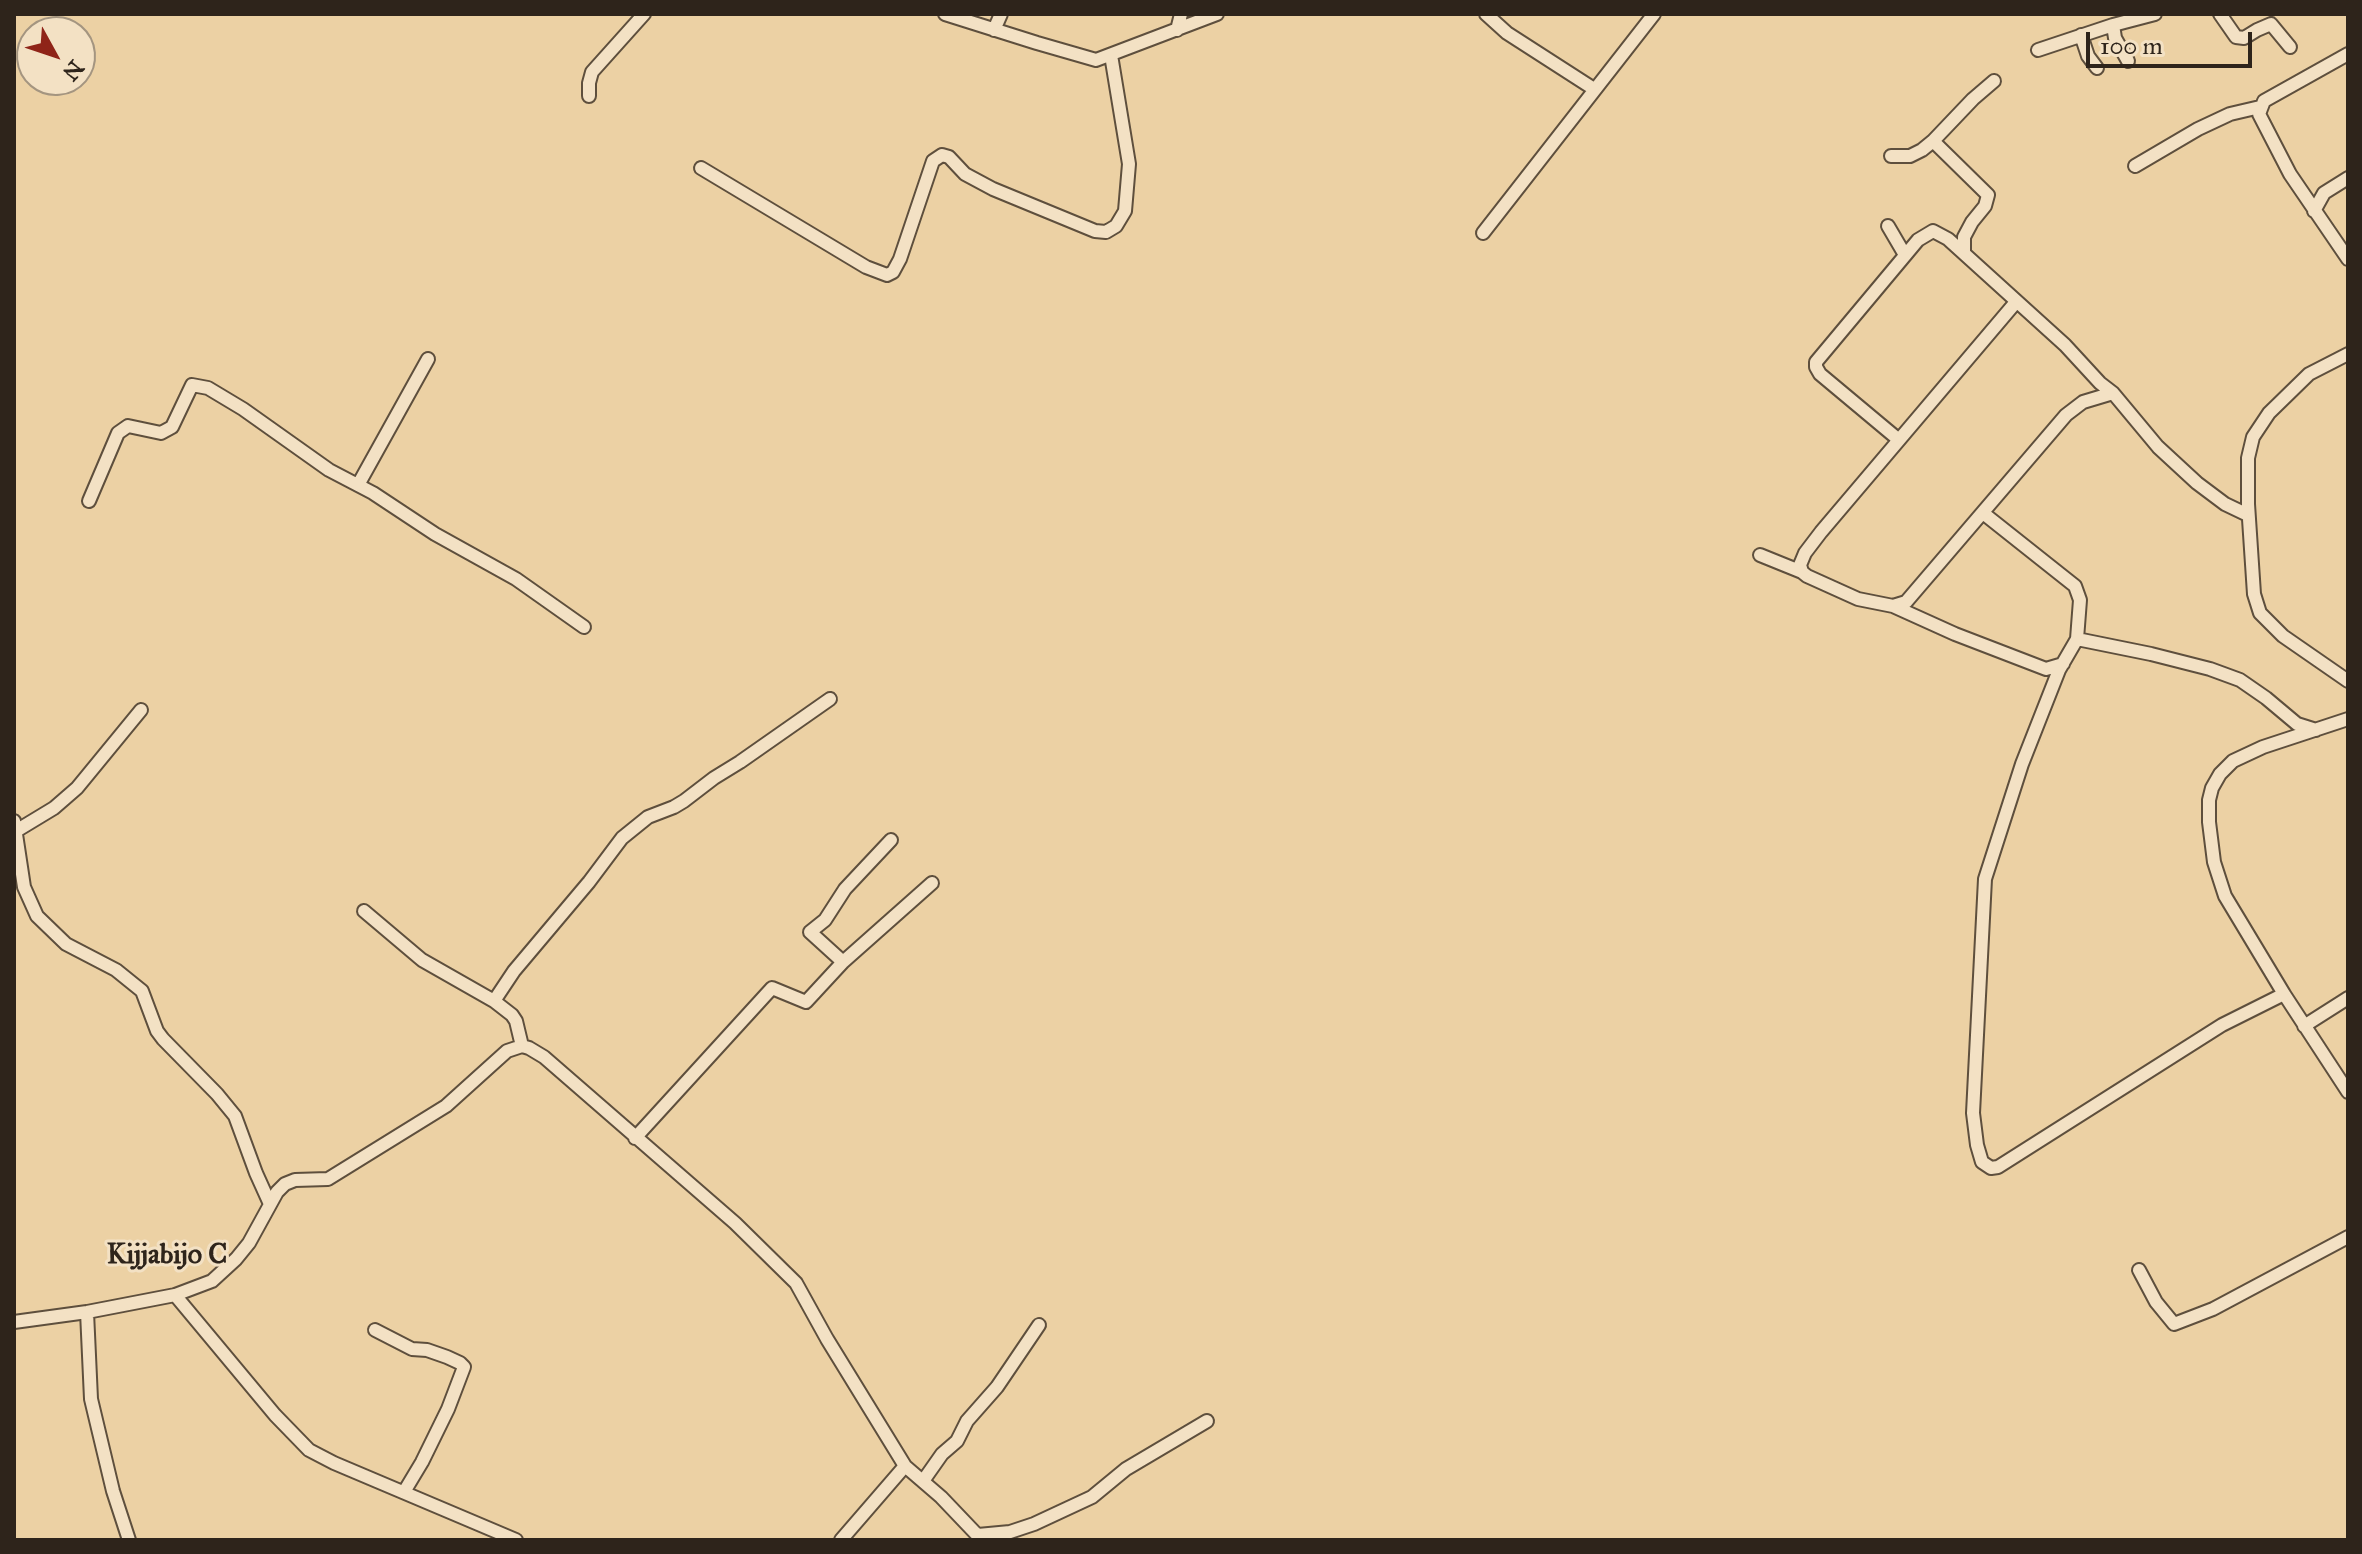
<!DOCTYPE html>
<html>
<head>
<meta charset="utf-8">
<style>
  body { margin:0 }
  #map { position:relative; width:2362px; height:1554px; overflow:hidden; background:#ecd1a4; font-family:"IM FELL Great Primer",serif }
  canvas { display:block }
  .frame { position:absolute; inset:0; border:16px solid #2e241b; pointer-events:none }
  .north { position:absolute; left:16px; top:16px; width:80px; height:80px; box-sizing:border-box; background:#f3e1c4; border:2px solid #a49580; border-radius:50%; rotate:130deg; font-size:22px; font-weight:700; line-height:32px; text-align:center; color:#2e241b }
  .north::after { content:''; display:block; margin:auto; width:28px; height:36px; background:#8f2418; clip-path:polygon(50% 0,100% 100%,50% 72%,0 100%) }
  .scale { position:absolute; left:2086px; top:32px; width:166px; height:36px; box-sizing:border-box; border:4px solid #2e241b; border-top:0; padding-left:10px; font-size:24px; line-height:28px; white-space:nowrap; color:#2e241b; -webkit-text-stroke:6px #f3e1c4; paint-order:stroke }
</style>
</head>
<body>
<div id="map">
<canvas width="2362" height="1554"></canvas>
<div class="frame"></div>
<div class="north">N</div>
<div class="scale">100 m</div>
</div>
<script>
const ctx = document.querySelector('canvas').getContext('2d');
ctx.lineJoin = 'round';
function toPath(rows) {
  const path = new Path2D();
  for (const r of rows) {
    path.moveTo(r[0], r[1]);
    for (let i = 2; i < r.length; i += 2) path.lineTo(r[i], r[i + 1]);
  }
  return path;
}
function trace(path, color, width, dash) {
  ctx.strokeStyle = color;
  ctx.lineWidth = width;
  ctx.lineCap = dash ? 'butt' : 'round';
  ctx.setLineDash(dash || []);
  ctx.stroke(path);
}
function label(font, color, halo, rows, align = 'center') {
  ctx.font = font + ' "IM FELL Great Primer",serif';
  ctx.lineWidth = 6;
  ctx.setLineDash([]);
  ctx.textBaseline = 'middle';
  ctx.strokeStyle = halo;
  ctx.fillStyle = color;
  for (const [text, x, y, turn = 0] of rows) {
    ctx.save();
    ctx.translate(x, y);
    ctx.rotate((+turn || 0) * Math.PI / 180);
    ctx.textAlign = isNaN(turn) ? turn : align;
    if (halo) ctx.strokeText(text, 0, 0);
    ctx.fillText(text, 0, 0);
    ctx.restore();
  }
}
const minor = toPath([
  [945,14,1037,43,1096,60,1217,14],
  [1486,14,1507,33,1594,89],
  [2220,14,2236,37,2244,38,2257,30,2271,24,2290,47],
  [994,30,1001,14],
  [1177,30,1181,14],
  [2081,35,2088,56,2097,68],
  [2038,50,2113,25],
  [2348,54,2264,101,2259,114,2290,174,2348,259],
  [2128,61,2115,38,2113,25,2155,14],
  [589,96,589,83,592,72,644,14],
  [1891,156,1910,156,1922,150,1933,141],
  [2135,166,2198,129,2230,114,2260,107],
  [701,168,866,267,887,275,893,272,900,259,933,161,942,155,949,157,965,174,993,189,1095,231,1106,232,1116,226,1125,211,1129,164,1111,55],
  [2314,211,2324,193,2348,178],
  [1888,226,1905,255],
  [1483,233,1654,14],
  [1964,253,1964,237,1972,222,1985,206,1988,195,1933,141,1973,99,1994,81],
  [2016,302,1821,532,1805,553,1800,565,1802,572,1807,576,1858,599,1893,606,1955,634,2046,669,2063,664],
  [2348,354,2309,374,2269,413,2253,437,2248,458,2248,504,2254,594,2260,613,2283,636,2348,681],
  [1899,440,1820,374,1816,367,1816,362,1918,240,1933,231,1948,239,2065,345,2100,383,2113,393,2158,447,2197,483,2225,504,2248,515],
  [358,485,428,359],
  [89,501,118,433,128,426,161,433,172,427,192,385,208,388,243,409,329,470,373,493,435,534,516,579,584,627],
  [1983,513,2075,586,2080,600,2077,639,2059,670,2022,764,1985,879,1973,1113,1977,1145,1982,1162,1991,1168,1998,1167,2222,1025,2284,994],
  [1760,555,1802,572],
  [1893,606,1906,602,2066,415,2083,402,2113,393],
  [2077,639,2151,654,2210,669,2240,680,2266,698,2297,724,2316,730],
  [2348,719,2263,747,2233,761,2220,774,2212,788,2209,800,2209,822,2214,862,2225,896,2284,994,2348,1092],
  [14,821,24,887,37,916,66,944,116,970,142,991,157,1031,163,1039,217,1094,235,1116,256,1173,270,1204],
  [16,831,54,808,77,788,141,710],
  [364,911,422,960,494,1001,512,1015,516,1021,522,1046],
  [843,962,932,883],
  [494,1001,514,971,589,882,622,838,648,817,674,807,684,801,714,778,740,762,830,699],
  [2304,1026,2348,998],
  [635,1138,772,988,806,1002,843,962,810,932,825,920,845,889,891,840],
  [2139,1270,2156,1302,2174,1324,2213,1309,2348,1237],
  [175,1295,212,1281,236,1259,249,1243,277,1192,285,1184,295,1180,328,1179,446,1106,507,1051,522,1046,529,1048,544,1057,735,1223,796,1283,827,1339,905,1466,941,1497,982,1540],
  [87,1312,91,1399,113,1491,129,1540],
  [14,1322,87,1312,175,1295,275,1415,309,1450,334,1463,516,1540],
  [375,1330,412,1349,427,1350,447,1357,460,1363,464,1367,448,1409,422,1462,404,1492],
  [923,1481,942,1454,957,1441,967,1421,997,1387,1039,1325],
  [978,1535,1010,1532,1034,1524,1092,1497,1126,1469,1207,1421],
  [841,1540,905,1466]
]);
const quarterNames = [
  ["Kijjabijo C",167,1256]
];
trace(minor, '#5e4f3d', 16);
trace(minor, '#f3e1c4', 12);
label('bold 28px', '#2e241b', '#f3e1c4', quarterNames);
</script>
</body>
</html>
